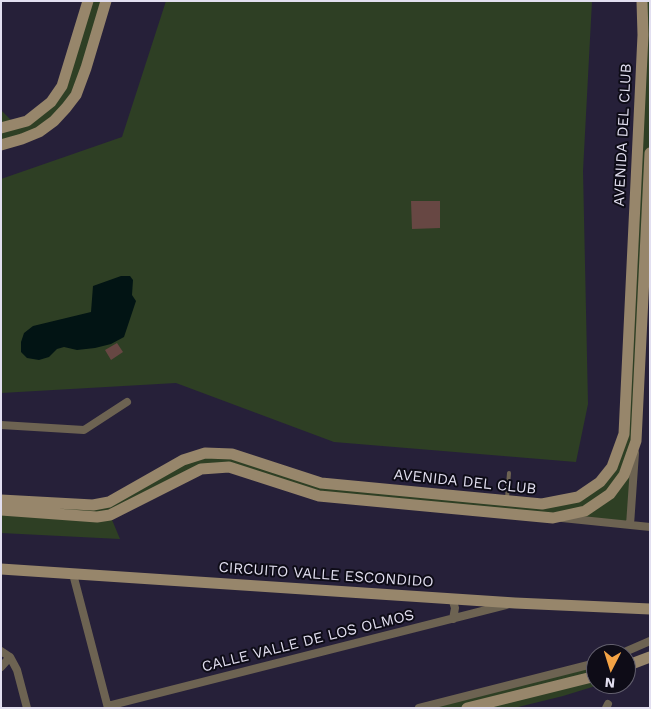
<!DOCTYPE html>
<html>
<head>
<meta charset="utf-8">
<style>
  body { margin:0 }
  #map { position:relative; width:651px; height:709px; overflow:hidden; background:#262039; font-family:"Work Sans",sans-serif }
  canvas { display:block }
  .frame { position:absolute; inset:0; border:2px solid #e2dff0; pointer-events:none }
  .north { position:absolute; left:586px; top:644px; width:50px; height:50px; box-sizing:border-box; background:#0e0c17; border:1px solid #63606e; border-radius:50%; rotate:185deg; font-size:14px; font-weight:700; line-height:20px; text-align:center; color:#e2dff0 }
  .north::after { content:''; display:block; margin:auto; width:18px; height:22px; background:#f4a345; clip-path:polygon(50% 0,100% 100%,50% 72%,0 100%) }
</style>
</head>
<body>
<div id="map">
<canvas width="651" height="709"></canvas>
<div class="frame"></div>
<div class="north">N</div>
</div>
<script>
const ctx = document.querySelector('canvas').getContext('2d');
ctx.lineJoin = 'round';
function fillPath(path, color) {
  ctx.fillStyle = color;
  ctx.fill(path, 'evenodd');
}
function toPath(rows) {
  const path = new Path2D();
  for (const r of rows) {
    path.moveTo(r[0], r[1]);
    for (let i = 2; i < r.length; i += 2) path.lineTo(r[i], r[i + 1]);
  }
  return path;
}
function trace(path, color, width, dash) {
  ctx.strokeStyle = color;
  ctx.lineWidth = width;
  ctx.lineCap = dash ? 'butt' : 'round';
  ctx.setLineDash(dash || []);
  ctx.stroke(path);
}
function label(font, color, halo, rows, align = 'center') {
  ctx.font = font + ' "Work Sans",sans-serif';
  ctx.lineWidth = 4;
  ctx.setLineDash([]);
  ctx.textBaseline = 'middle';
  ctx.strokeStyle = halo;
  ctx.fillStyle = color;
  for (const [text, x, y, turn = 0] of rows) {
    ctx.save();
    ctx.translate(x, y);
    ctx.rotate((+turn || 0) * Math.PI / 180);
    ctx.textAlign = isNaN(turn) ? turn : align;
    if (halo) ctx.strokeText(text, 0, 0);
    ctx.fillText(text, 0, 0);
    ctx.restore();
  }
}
const green = toPath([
  [88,1,106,1,86,68,55,121,1,145,1,110,16,125,51,102],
  [166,1,592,1,583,171,588,404,576,462,334,442,176,383,1,393,1,179,122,137],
  [642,1,650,1,650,153,630,525,319,496,229,467,201,469,110,515,120,539,1,533,1,500,93,505,183,460,232,454,321,483,555,501,600,482,624,434],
  [596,663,596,684,602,684,563,696,514,708,419,708]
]);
const water = toPath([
  [121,276,130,276,133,280,132,295,136,301,124,337,111,344,95,348,77,350,64,347,57,349,49,357,39,360,27,358,21,352,21,342,24,333,33,326,91,312,93,286]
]);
const building = toPath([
  [411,201,440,201,440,228,412,229],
  [117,343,123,352,111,360,105,350]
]);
const lane = toPath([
  [507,498,509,473]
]);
const street = toPath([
  [1,425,84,430,127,402],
  [562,518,650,527],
  [630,525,635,453],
  [73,574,108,708],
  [452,598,455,608,453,619],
  [1,651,10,657,17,670,27,708],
  [620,654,650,641],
  [1,667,10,657],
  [108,706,506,605],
  [419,708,596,663],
  [606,708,608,704]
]);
const secondary = toPath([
  [1,128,27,121,51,102,62,86,88,1],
  [1,145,22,139,39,132,54,121,66,108,76,95,86,68,106,1],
  [1,500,93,505,109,502,183,460,205,453,232,454,321,483,542,504,578,497,600,482,612,467,624,434,643,35,642,1],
  [1,510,97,517,110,515,201,469,229,467,319,496,553,518,585,511,610,494,624,475,636,441,650,153],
  [1,569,515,603,650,609],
  [626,666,650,657],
  [467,708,596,676]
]);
const streetNames = [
  ["AVENIDA DEL CLUB",623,135,-87],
  ["AVENIDA DEL CLUB",465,482,6],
  ["CIRCUITO VALLE ESCONDIDO",326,575,4],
  ["CALLE VALLE DE LOS OLMOS",308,641,-14]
];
fillPath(green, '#2e3f24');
fillPath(water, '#021414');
fillPath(building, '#674743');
trace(lane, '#6d6352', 4);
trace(street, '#6d6352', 8);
trace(secondary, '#97866b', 11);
label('15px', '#e2dff0', '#0e0c17', streetNames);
</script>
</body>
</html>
